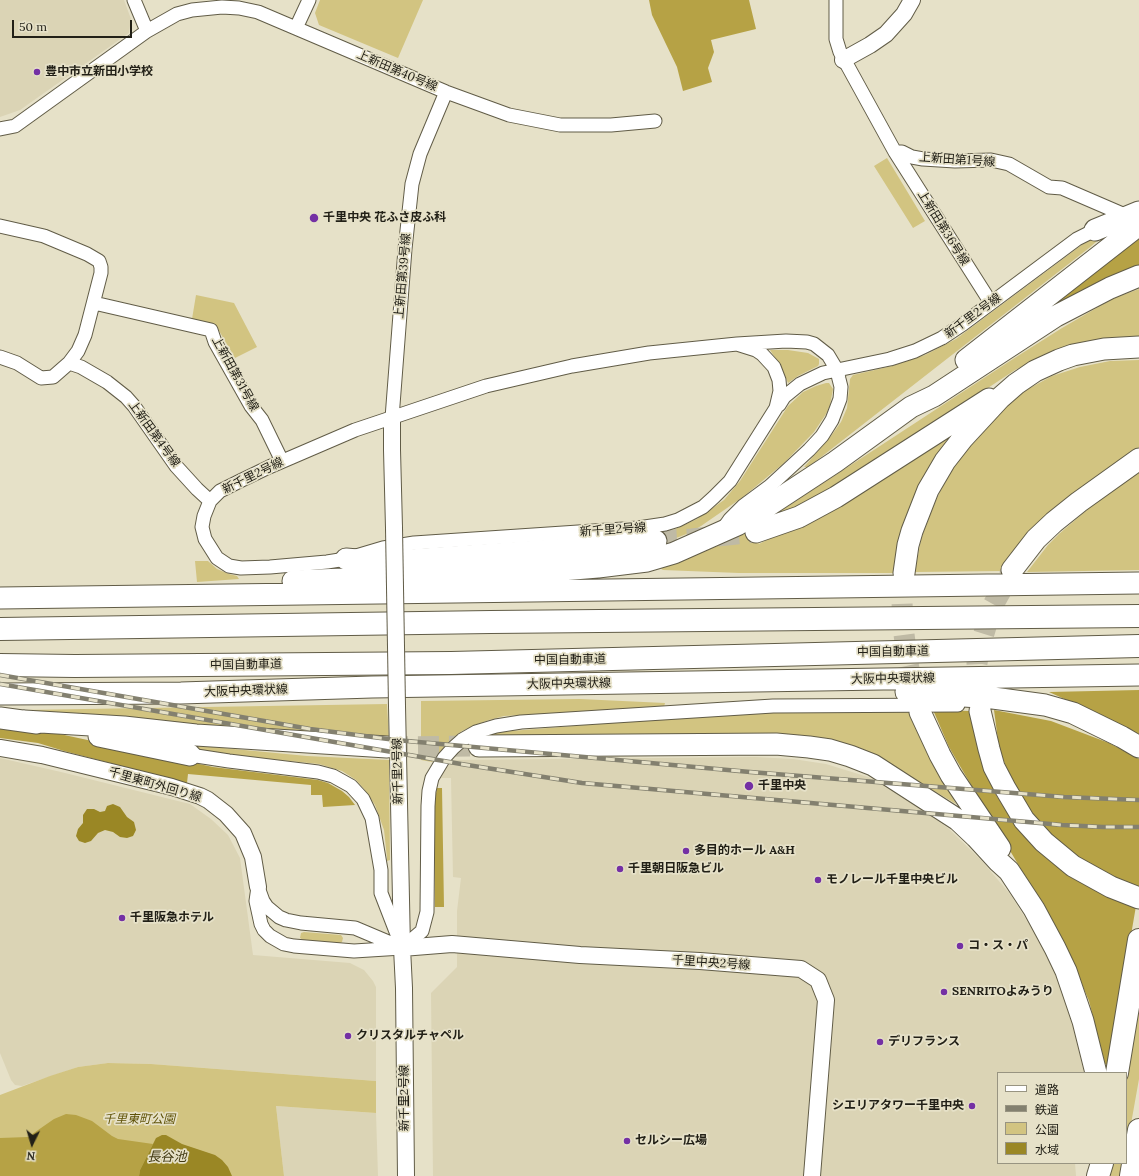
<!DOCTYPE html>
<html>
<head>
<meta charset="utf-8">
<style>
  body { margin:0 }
  #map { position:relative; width:1139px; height:1176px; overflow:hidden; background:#e6e1c8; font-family:Lora,"Noto Sans JP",serif }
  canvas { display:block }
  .legend { position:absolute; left:997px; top:1072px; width:130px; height:92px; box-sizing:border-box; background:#e6e1c8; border:1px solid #989481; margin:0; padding:5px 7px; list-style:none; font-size:12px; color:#222017 }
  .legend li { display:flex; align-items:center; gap:8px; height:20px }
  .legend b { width:20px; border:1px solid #989481 }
  .north { position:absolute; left:12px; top:1124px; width:40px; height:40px; -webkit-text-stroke:3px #e6e1c8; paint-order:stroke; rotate:185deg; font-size:11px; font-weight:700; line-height:16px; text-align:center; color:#222017 }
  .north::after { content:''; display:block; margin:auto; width:14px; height:18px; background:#222017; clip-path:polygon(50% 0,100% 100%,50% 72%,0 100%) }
  .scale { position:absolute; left:12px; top:20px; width:120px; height:18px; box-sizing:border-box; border:2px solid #222017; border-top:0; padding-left:5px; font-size:12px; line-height:14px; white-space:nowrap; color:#222017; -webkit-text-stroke:3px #e6e1c8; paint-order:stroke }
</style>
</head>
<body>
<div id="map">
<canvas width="1139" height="1176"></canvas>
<ul class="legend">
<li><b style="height:5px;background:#fff"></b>道路</li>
<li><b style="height:5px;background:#83806f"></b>鉄道</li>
<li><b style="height:11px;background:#d2c481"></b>公園</li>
<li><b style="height:11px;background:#9a8725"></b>水域</li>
</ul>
<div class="north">N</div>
<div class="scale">50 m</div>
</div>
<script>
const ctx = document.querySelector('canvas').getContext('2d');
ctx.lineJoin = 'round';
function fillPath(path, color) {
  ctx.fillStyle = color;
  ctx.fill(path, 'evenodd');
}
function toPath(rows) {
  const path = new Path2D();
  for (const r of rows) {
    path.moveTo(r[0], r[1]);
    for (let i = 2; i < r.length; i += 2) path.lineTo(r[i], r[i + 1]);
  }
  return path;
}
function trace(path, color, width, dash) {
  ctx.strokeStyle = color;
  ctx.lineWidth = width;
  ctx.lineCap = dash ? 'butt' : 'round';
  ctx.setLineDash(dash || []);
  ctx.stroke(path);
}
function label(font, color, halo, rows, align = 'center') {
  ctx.font = font + ' Lora,"Noto Sans JP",serif';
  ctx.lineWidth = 3.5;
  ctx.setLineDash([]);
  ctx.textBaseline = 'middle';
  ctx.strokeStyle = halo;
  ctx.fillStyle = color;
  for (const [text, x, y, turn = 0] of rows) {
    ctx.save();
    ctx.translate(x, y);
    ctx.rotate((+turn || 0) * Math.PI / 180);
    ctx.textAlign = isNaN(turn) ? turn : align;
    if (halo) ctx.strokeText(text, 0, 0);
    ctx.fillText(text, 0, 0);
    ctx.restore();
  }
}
const built = toPath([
  [0,0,124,0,131,19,129,33,20,110,0,117],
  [755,757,793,759,826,764,868,777,886,786,904,796,949,829,981,860,1010,894,1034,932,1055,972,1065,998,1073,1023,1084,1073,998,1073,998,1163,1075,1163,1076,1176,433,1176,431,993,457,967,457,911,461,878,453,877,451,778,441,778,444,771,453,760],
  [0,758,61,772,190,804,211,819,228,835,240,858,253,955,350,963,364,970,373,981,376,987,376,1081,151,1064,108,1063,78,1067,22,1086,15,1085,11,1080,0,1053],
  [276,1106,376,1113,378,1176,284,1176]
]);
const green = toPath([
  [320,0,423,0,398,58,319,25,315,13],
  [887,158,925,221,913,228,874,166],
  [1091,238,1099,238,1096,242,1089,248,825,454,808,467,804,467,831,436,841,422,847,408,850,379,853,375,892,366,925,355,956,339],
  [1139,289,1139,338,1029,363,1015,370,899,447,792,511,776,514,1013,359,1062,328,1112,299],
  [196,295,234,303,257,347,235,358,215,324,192,319],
  [770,350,788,350,808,353,819,359,819,364,818,366,798,376,788,383,780,365],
  [1139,360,1139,447,1125,457,1002,571,915,572,921,539,934,505,944,483,957,461,972,440,1019,394,1052,376,1080,367,1110,361],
  [826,383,829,383,833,389,830,405,826,414,814,432,784,463,743,497,701,526,689,533,656,546,661,534,671,531,697,519,724,500,740,481,788,406,803,392,816,386],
  [951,435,938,453,895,573,739,573,663,570,660,568,661,567,720,545,759,525,755,534,759,544,788,529],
  [1139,472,1139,570,1027,572,1048,545,1059,534,1088,509],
  [195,561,208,561,217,569,229,574,237,576,239,579,197,582],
  [580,699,665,703,664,707,504,716,489,720,475,725,462,731,450,740,432,762,421,760,421,701],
  [387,704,389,739,25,711,24,710],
  [911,712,935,765,956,804,889,764,831,744,483,738,496,733,511,731,634,721,758,713],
  [192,745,307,756,389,760,390,860,387,861,387,858,384,830,375,805,364,789,356,780,342,771,319,764,230,755,196,749],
  [304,932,341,935,343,938,342,942,340,943,303,940,300,938,301,933],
  [1139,987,1139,1079,1126,1152,1126,1073],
  [108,1063,151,1064,376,1081,376,1113,276,1106,284,1176,0,1176,0,1095,50,1076,78,1067],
  [1108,1163,1124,1163,1122,1176,1106,1176]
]);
const forest = toPath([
  [649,0,749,0,756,29,711,40,714,52,708,68,712,82,683,91,677,67,652,15],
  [1139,235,1139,266,1090,286,1043,311],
  [1139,690,1139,736,1115,722,1049,692],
  [933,710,970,711,980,755,996,795,1021,833,1045,857,1072,878,1086,885,1136,906,1109,1063,1107,1065,1105,1064,1089,1001,1064,942,957,761,949,747],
  [994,710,1051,721,1109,743,1139,759,1139,887,1121,881,1083,860,1057,840,1039,821,1027,806,1011,778,1005,764,999,748],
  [0,726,41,730,213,767,318,780,328,783,342,791,349,797,355,805,323,807,322,795,311,795,311,785,188,774,187,783,64,751,38,743,0,738],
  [437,788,442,788,444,907,435,907,435,799],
  [66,1114,76,1115,92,1121,112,1136,118,1139,153,1144,140,1170,139,1176,0,1176,0,1138,28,1137,54,1119]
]);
const water = toPath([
  [113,804,120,807,127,817,134,822,136,830,133,836,127,838,120,837,113,832,105,830,98,833,91,841,85,843,79,841,76,836,78,829,83,823,83,815,87,809,94,809,100,812,105,811,107,806],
  [162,1135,166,1135,182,1144,215,1155,222,1160,228,1167,232,1176,139,1176,140,1170,156,1138]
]);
const primaryTunnel = toPath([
  [656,541,692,539,756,532],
  [904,573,902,602,903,627,908,664,915,696],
  [979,695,977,663,981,643,992,607,1012,571],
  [387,747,479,746]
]);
const minor = toPath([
  [836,0,836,39,840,52,895,152,902,152,912,157,923,159,955,161,991,160,1009,164,1049,187,1062,188,1127,216],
  [296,28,309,0],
  [147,31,177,14,192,10,222,7,239,8,258,12,446,92,509,115,560,125,611,125,655,121],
  [0,129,15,126,147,31,134,0],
  [895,152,991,303],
  [0,226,44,236,87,254,99,261,101,267,101,273,85,335,78,351,69,363,81,367,107,382,126,397,134,406,176,466,197,489,210,501],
  [94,303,211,330,215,342,251,406,262,420,282,461],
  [0,357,17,363,41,378,53,377,69,363],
  [779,405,784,397,800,384,823,373,890,359,915,351,942,338,963,324,1077,239,1095,230],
  [392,418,405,249,412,184,420,154,446,92],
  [723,529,730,519,743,506,770,486,809,450,822,436,832,420,840,399,841,387,839,379,837,370,828,355,814,344,807,342,786,341,737,344,649,353,572,366,486,386,355,430,269,467,242,480,220,491,210,501,204,516,202,527,205,539,217,558,229,566,241,568,270,567,327,562,346,559,383,548,414,543,638,528,665,524,678,520,703,507,714,497,730,481,776,408,780,391,779,380,774,367,762,354,756,350,737,344],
  [190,755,229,761,318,772,333,776,351,786,363,799,372,818,381,870,381,893,400,942],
  [258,887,256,901,261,924,264,930,270,936,284,944,294,946,354,951,402,948],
  [259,890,263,901,267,907,279,917,286,920,301,923,355,928,400,947],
  [402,948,422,931,427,912,428,806,429,791,432,778,444,758,453,748,462,740,476,732,496,726,521,722,773,706,958,705]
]);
const tertiary = toPath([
  [843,60,870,45,886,34,904,14,912,0],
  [392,418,392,450,394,528],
  [397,706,402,948,404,988,406,1176],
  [0,748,42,755,172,787,200,796,208,800,226,814,243,833,253,857,258,887],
  [402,948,452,944,580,955,700,961,801,969,818,980,826,1000,812,1176]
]);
const primary = toPath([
  [1095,230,1139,212],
  [966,360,1139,225],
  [756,532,799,517,836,497,989,399],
  [346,559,381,562,595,547,656,541],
  [1012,570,1036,539,1054,522,1079,502,1139,459],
  [904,573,908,545,912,531,928,490,945,461,963,438,1000,398,1016,384,1035,371,1059,360,1073,355,1104,349,1139,347],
  [293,581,549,571,598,567,647,561,674,553,737,525,771,504,835,462,911,407,934,396,1056,316,1110,288,1139,276],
  [0,598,1139,583],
  [906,692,993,698,1045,705,1073,713,1122,737,1139,747],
  [0,694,181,693,372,687,1139,675],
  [980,711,989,749,994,767,1005,788,1024,820,1044,842,1073,866,1111,887,1139,898],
  [920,712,940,755,951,775,1000,848],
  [0,718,37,723],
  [24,721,124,727,196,735,387,747],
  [99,736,190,755],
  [479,746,776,744,809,747,830,750,850,756,873,765,958,820,976,837,998,861,1009,871,1034,909,1055,948,1066,971,1083,1021,1096,1073]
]);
const trunk = toPath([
  [1117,1073,1139,940],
  [1098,1176,1102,1163],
  [1131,1176,1139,1130]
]);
const motorway = toPath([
  [0,629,491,622,1139,616],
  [0,665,75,666,451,663,1139,646]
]);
const rail = toPath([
  [0,675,310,729,396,740,750,772,1064,797,1139,800],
  [0,684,461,764,582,783,1062,825,1103,827,1139,827]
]);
const tertiaryBridge = toPath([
  [394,528,397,706]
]);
const markers = [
  [37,72,4,"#7430a4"],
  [314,218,5,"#7430a4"],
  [749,786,5,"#7430a4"],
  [686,851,4,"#7430a4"],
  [620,869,4,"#7430a4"],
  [818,880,4,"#7430a4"],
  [122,918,4,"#7430a4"],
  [960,946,4,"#7430a4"],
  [944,992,4,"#7430a4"],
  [348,1036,4,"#7430a4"],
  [880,1042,4,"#7430a4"],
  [972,1106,4,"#7430a4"],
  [627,1141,4,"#7430a4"]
];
const streetNames = [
  ["上新田第40号線",397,71,23],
  ["上新田第1号線",957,160,4],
  ["上新田第36号線",943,228,58],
  ["上新田第39号線",403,276,-85],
  ["新千里2号線",973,316,-36],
  ["上新田第31号線",235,374,61],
  ["上新田第4号線",154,434,54],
  ["新千里2号線",253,476,-26],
  ["新千里2号線",613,530,-4],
  ["中国自動車道",893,652,-1],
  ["中国自動車道",570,660,-1],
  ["中国自動車道",246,665,-1],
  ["大阪中央環状線",893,679,-1],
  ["大阪中央環状線",569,684,-1],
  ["大阪中央環状線",246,691,-2],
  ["新千里2号線",398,771,-91],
  ["千里東町外回り線",155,785,16],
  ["千里中央2号線",711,963,4],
  ["新千里2号線",405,1098,-90]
];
const poiNames = [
  ["豊中市立新田小学校",45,72],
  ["千里中央 花ふさ皮ふ科",323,218],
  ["千里中央",758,786],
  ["多目的ホール A&H",694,851],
  ["千里朝日阪急ビル",628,869],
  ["モノレール千里中央ビル",826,880],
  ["千里阪急ホテル",130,918],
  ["コ・ス・パ",968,946],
  ["SENRITOよみうり",952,992],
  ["クリスタルチャペル",356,1036],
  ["デリフランス",888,1042],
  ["シエリアタワー千里中央",964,1106,"right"],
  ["セルシー広場",635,1141]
];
const parkNames = [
  ["千里東町公園",139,1120]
];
const waterNames = [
  ["長谷池",167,1157]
];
fillPath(built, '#dbd4b5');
fillPath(green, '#d2c481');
fillPath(forest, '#b6a245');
fillPath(water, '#9a8725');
trace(primaryTunnel, '#bfbaa5', 21, [21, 10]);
trace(minor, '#615c47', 15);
trace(tertiary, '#615c47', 18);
trace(primary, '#615c47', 23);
trace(trunk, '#615c47', 24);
trace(motorway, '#615c47', 24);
trace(minor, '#fff', 13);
trace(tertiary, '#fff', 16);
trace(primary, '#fff', 21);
trace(trunk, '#fff', 22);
trace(motorway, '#fff', 22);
trace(rail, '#83806f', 4.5);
trace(rail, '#e6e1c8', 3, [9]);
trace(tertiaryBridge, '#615c47', 18, []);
trace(tertiaryBridge, '#fff', 16);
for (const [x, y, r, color] of markers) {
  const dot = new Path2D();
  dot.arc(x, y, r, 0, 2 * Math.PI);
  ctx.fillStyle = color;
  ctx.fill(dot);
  trace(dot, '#e6e1c8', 1.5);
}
label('12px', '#222017', '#e6e1c8', streetNames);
label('bold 12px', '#222017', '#e6e1c8', poiNames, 'left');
label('italic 12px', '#5f5207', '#e6e1c8', parkNames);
label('italic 13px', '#403810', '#e6e1c8', waterNames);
</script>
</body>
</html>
